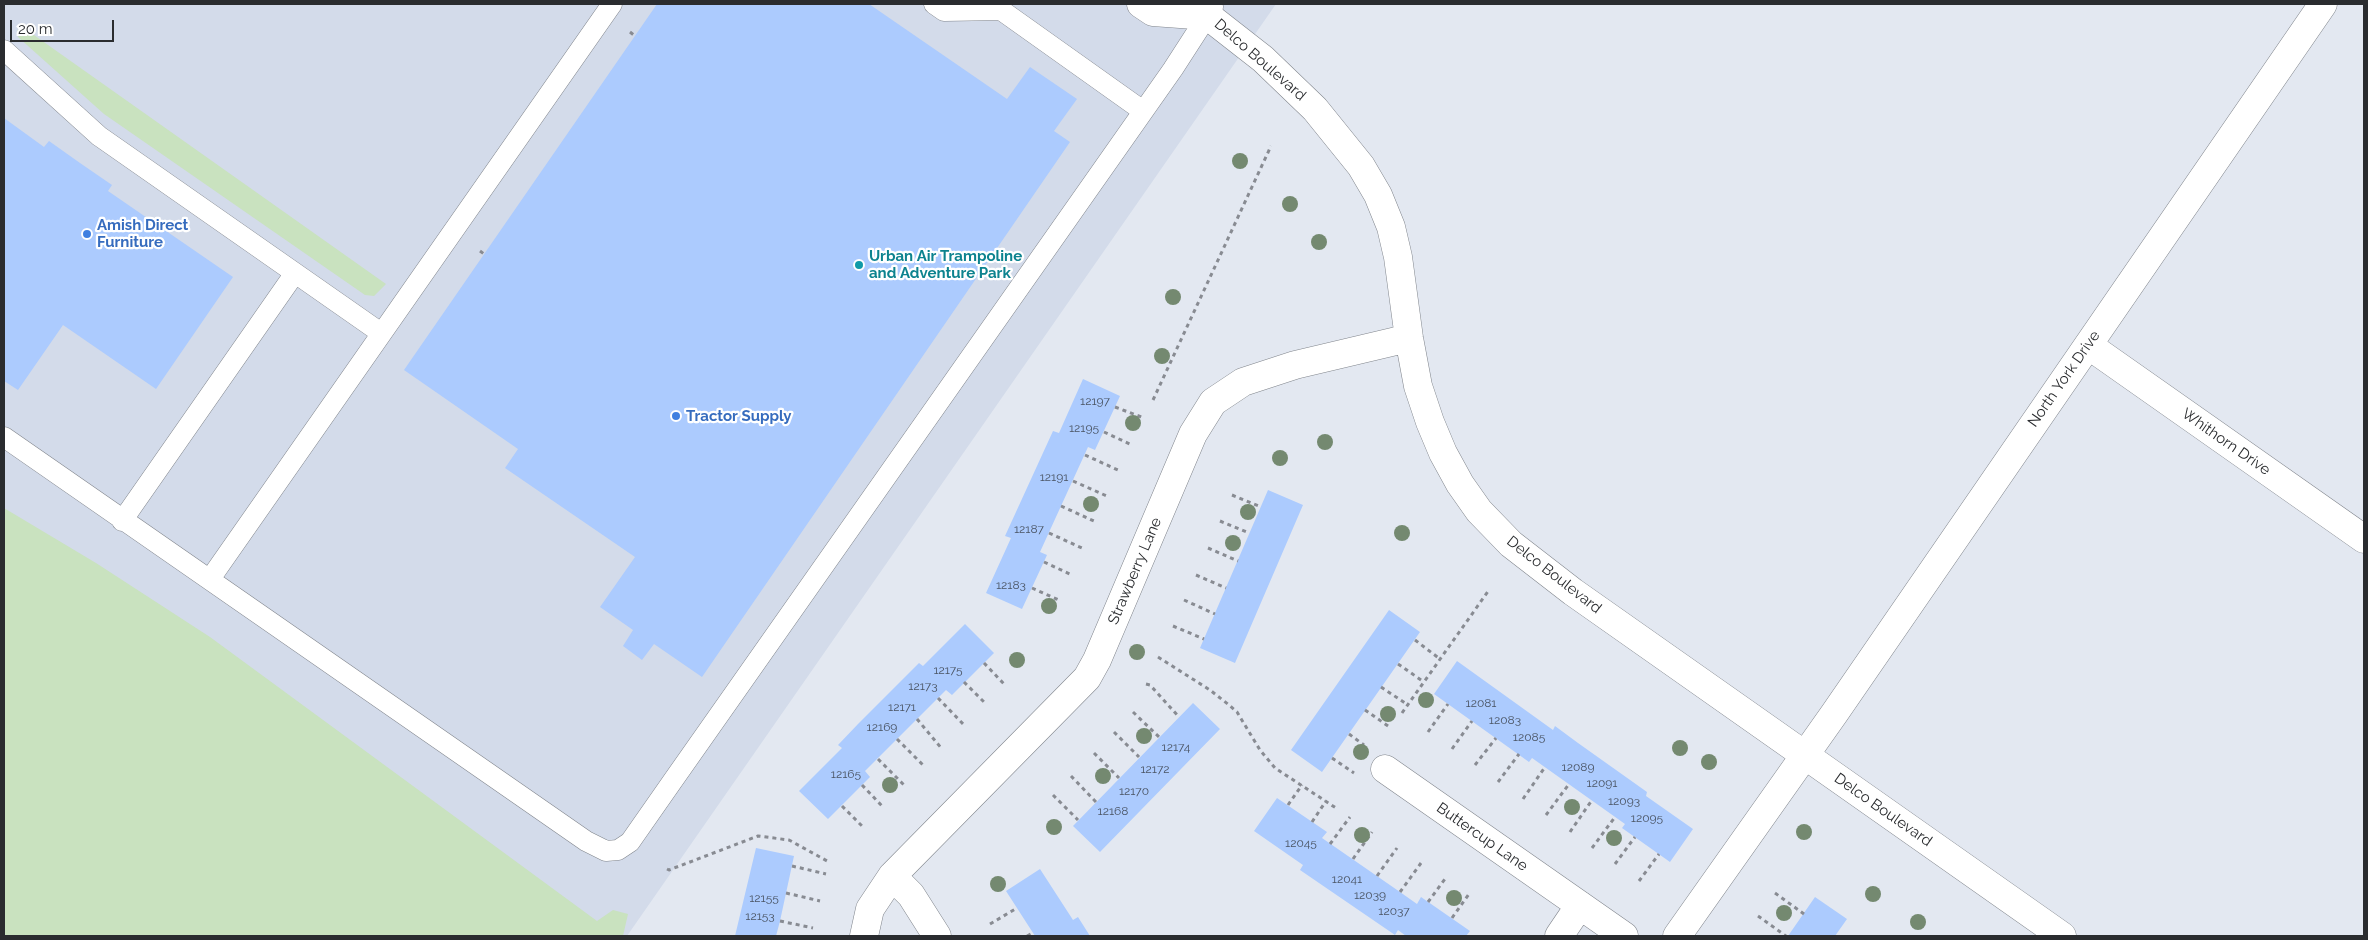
<!DOCTYPE html>
<html>
<head>
<meta charset="utf-8">
<style>
  body { margin:0 }
  #map { position:relative; width:2368px; height:940px; overflow:hidden; background:#e3e8f1; font-family:Raleway,sans-serif }
  canvas { display:block }
  .frame { position:absolute; inset:0; border:5px solid #2a2c2f; pointer-events:none }
  .scale { position:absolute; left:10px; top:20px; width:104px; height:22px; box-sizing:border-box; border:2px solid #2a2c2f; border-top:0; padding-left:6px; font-size:15px; line-height:18px; white-space:nowrap; color:#2a2c2f; -webkit-text-stroke:4px #fff; paint-order:stroke }
</style>
</head>
<body>
<div id="map">
<canvas width="2368" height="940"></canvas>
<div class="frame"></div>
<div class="scale">20 m</div>
</div>
<script>
const ctx = document.querySelector('canvas').getContext('2d');
ctx.lineJoin = 'round';
function fillPath(path, color) {
  ctx.fillStyle = color;
  ctx.fill(path, 'evenodd');
}
function toPath(rows) {
  const path = new Path2D();
  for (const r of rows) {
    path.moveTo(r[0], r[1]);
    for (let i = 2; i < r.length; i += 2) path.lineTo(r[i], r[i + 1]);
  }
  return path;
}
function trace(path, color, width, dash) {
  ctx.strokeStyle = color;
  ctx.lineWidth = width;
  ctx.lineCap = dash ? 'butt' : 'round';
  ctx.setLineDash(dash || []);
  ctx.stroke(path);
}
function label(font, color, halo, rows, align = 'center') {
  ctx.font = font + ' Raleway,sans-serif';
  ctx.lineWidth = 4.5;
  ctx.setLineDash([]);
  ctx.textBaseline = 'middle';
  ctx.strokeStyle = halo;
  ctx.fillStyle = color;
  for (const [text, x, y, turn = 0] of rows) {
    ctx.save();
    ctx.translate(x, y);
    ctx.rotate((+turn || 0) * Math.PI / 180);
    ctx.textAlign = isNaN(turn) ? turn : align;
    if (halo) ctx.strokeText(text, 0, 0);
    ctx.fillText(text, 0, 0);
    ctx.restore();
  }
}
const built = toPath([
  [4,4,1276,4,627,936,609,936,4,508]
]);
const green = toPath([
  [24,28,386,284,374,296,365,295,104,114,18,37,17,30],
  [4,508,96,563,210,637,597,921,613,910,628,914,623,936,4,936]
]);
const building = toPath([
  [657,4,869,4,1007,99,1030,67,1077,99,1054,131,1070,142,702,677,654,644,642,660,623,646,633,630,600,607,635,557,505,468,518,449,404,370],
  [4,118,44,147,49,141,80,163,112,185,108,191,233,277,156,389,63,325,18,390,4,381],
  [1083,379,1120,396,1095,450,1088,447,1061,506,1040,552,1047,555,1022,609,986,593,1011,538,1005,536,1053,431,1059,433],
  [1268,490,1303,505,1235,663,1200,648],
  [1389,610,1420,632,1322,772,1291,750],
  [965,624,994,653,952,695,946,690,865,771,870,777,828,819,799,791,842,748,838,745,858,724,919,663,923,666],
  [1457,661,1553,730,1555,726,1578,743,1647,792,1646,796,1693,829,1670,862,1622,828,1625,824,1532,758,1529,762,1434,694],
  [1193,703,1220,729,1100,852,1073,826],
  [1277,798,1327,832,1322,838,1400,892,1417,904,1421,897,1470,931,1466,936,1406,936,1398,930,1395,935,1300,870,1303,865,1254,831],
  [756,848,794,856,780,921,776,936,735,936],
  [1040,869,1073,920,1078,917,1090,936,1035,936,1006,891],
  [1815,897,1847,919,1835,936,1788,936]
]);
const path = toPath([
  [630,32,635,36],
  [480,251,484,254],
  [1153,400,1271,146],
  [1115,407,1144,418],
  [1104,432,1132,445],
  [1085,455,1120,471],
  [1073,481,1109,497],
  [1232,495,1261,507],
  [1061,506,1096,522],
  [1220,521,1249,533],
  [1049,533,1084,549],
  [1208,548,1238,561],
  [1044,562,1072,575],
  [1196,575,1226,588],
  [1032,588,1061,601],
  [1184,600,1215,614],
  [1173,626,1204,639],
  [1415,640,1440,659],
  [1158,657,1210,690,1229,705,1237,712,1260,750,1275,768,1336,808],
  [984,663,1005,685],
  [1398,664,1424,682],
  [964,682,986,704],
  [1146,684,1150,685,1179,717],
  [1381,687,1408,705],
  [938,698,965,726],
  [1365,710,1391,728],
  [1133,712,1159,737],
  [1402,713,1489,590],
  [917,719,942,749],
  [1114,732,1139,757],
  [1428,732,1448,704],
  [1349,734,1364,745],
  [897,739,924,766],
  [1452,749,1472,721],
  [1094,753,1119,778],
  [1332,758,1354,773],
  [878,759,905,786],
  [1475,765,1496,738],
  [1071,776,1096,802],
  [1498,782,1519,754],
  [862,785,883,807],
  [1053,795,1078,820],
  [1523,799,1545,767],
  [1288,805,1302,785],
  [842,806,864,828],
  [1546,815,1569,784],
  [1312,822,1326,801],
  [1570,832,1592,800],
  [1330,844,1350,817],
  [1592,848,1615,817],
  [1353,859,1372,832],
  [1615,864,1635,837],
  [792,866,826,874],
  [667,869,669,870,758,836,789,840,829,862],
  [1377,876,1397,848],
  [1639,881,1659,854],
  [1400,892,1421,863],
  [786,893,820,901],
  [1775,893,1804,914],
  [1428,902,1445,879],
  [1758,916,1786,936],
  [1452,918,1469,894],
  [780,921,813,928],
  [990,924,1017,908],
  [1027,936,1033,933]
]);
const service = toPath([
  [934,4,944,11,1001,10,1143,111],
  [4,50,99,136,381,333],
  [4,437,586,841,606,851,618,850,630,842,674,779,1173,69,1213,7],
  [122,521,295,273],
  [210,579,612,4]
]);
const minor = toPath([
  [1141,4,1153,12,1208,16],
  [1203,4,1208,16,1263,59,1315,109,1361,166,1378,195,1391,227,1398,257,1409,338,1418,386,1430,422,1443,453,1460,484,1479,511,1511,544,1573,592,2062,936],
  [2088,345,2364,539],
  [1385,769,1624,936],
  [892,876,911,895,937,936],
  [864,936,870,909,892,876,1087,678,1097,660,1193,434,1213,402,1243,382,1295,365,1409,338],
  [1559,936,1580,905],
  [1677,936,1834,714,2323,4]
]);
const trees = [
  [1240,161],
  [1290,204],
  [1319,242],
  [1173,297],
  [1162,356],
  [1133,423],
  [1325,442],
  [1280,458],
  [1091,504],
  [1248,512],
  [1402,533],
  [1233,543],
  [1049,606],
  [1137,652],
  [1017,660],
  [1426,700],
  [1388,714],
  [1144,736],
  [1680,748],
  [1361,752],
  [1709,762],
  [1103,776],
  [890,785],
  [1572,807],
  [1054,827],
  [1804,832],
  [1362,835],
  [1614,838],
  [998,884],
  [1873,894],
  [1454,898],
  [1784,913],
  [1918,922]
];
const markers = [
  [87,234,5,"#3f7fe0"],
  [859,265,5,"#0f9aa8"],
  [676,416,5,"#3f7fe0"]
];
const numberNames = [
  ["12197",1095,401],
  ["12195",1084,428],
  ["12191",1054,477],
  ["12187",1029,529],
  ["12183",1011,585],
  ["12175",948,670],
  ["12173",923,686],
  ["12081",1481,703],
  ["12171",902,707],
  ["12083",1505,720],
  ["12169",882,727],
  ["12085",1529,737],
  ["12174",1176,747],
  ["12089",1578,767],
  ["12172",1155,769],
  ["12165",846,774],
  ["12091",1602,783],
  ["12170",1134,791],
  ["12093",1624,801],
  ["12168",1113,811],
  ["12095",1647,818],
  ["12045",1301,843],
  ["12041",1347,879],
  ["12039",1370,895],
  ["12155",764,898],
  ["12037",1394,911],
  ["12153",760,916]
];
const streetNames = [
  ["Delco Boulevard",1260,60,41],
  ["North York Drive",2064,379,-55],
  ["Whithorn Drive",2226,442,35],
  ["Strawberry Lane",1135,571,-67],
  ["Delco Boulevard",1554,575,38],
  ["Delco Boulevard",1883,810,35],
  ["Buttercup Lane",1482,837,35]
];
const shopNames = [
  ["Amish Direct",97,225],
  ["Furniture",97,242],
  ["Tractor Supply",686,416]
];
const cultureNames = [
  ["Urban Air Trampoline",869,256],
  ["and Adventure Park",869,273]
];
fillPath(built, '#d3dbea');
fillPath(green, '#c9e2bf');
fillPath(building, '#accbfe');
trace(service, '#80858c', 21);
trace(minor, '#80858c', 29);
trace(path, '#888b92', 3, [4, 4]);
trace(service, '#fff', 20);
trace(minor, '#fff', 28);
ctx.fillStyle = '#748970';
for (const [x, y] of trees) {
  ctx.beginPath();
  ctx.arc(x, y, 8, 0, 2 * Math.PI);
  ctx.fill();
}
for (const [x, y, r, color] of markers) {
  const dot = new Path2D();
  dot.arc(x, y, r, 0, 2 * Math.PI);
  ctx.fillStyle = color;
  ctx.fill(dot);
  trace(dot, '#fff', 2);
}
label('12px', '#4a5463', null, numberNames);
label('15px', '#2a2c2f', '#fff', streetNames);
label('bold 15px', '#366cbe', '#fff', shopNames, 'left');
label('bold 15px', '#0d838f', '#fff', cultureNames, 'left');
</script>
</body>
</html>
